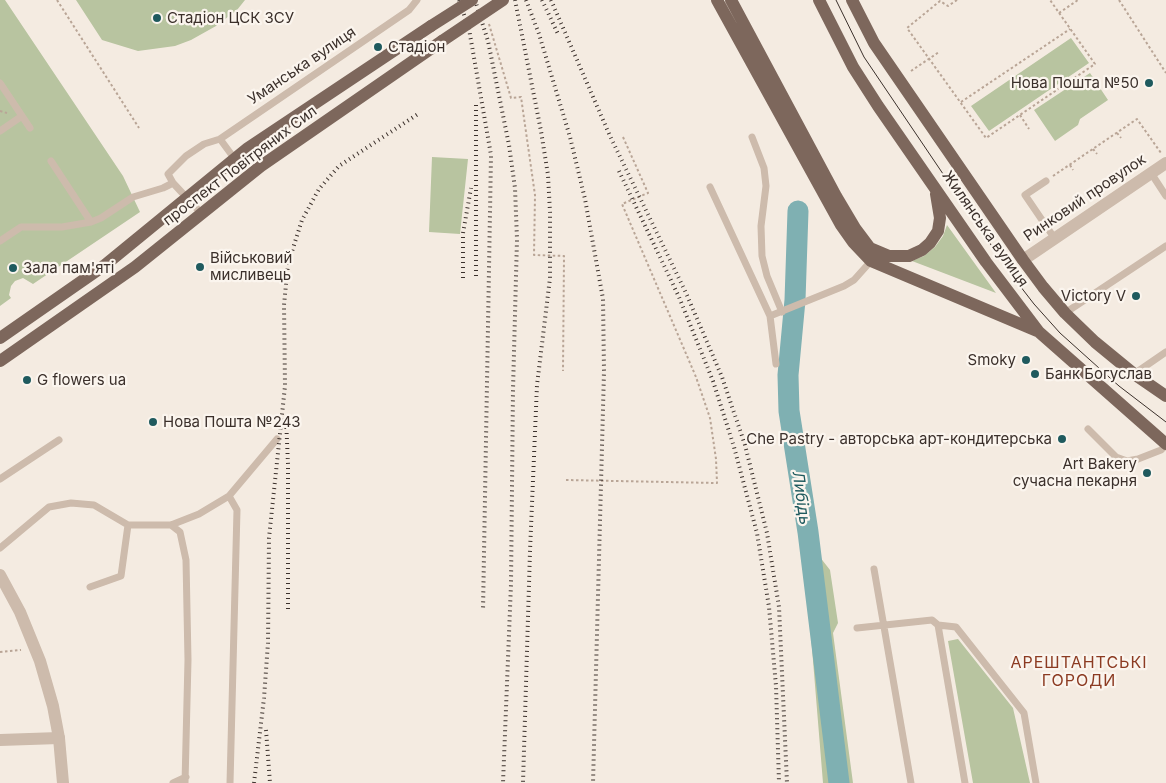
<!DOCTYPE html>
<html>
<head>
<meta charset="utf-8">
<style>
  body { margin:0 }
  canvas { display:block; background:#f4ebe1 }
</style>
</head>
<body>
<canvas width="1166" height="783"></canvas>
<script>
const ctx = document.querySelector('canvas').getContext('2d');
ctx.lineJoin = 'round';
function fillPath(path, color) {
  ctx.fillStyle = color;
  ctx.fill(path, 'evenodd');
}
function toPath(rows) {
  const path = new Path2D();
  for (const r of rows) {
    path.moveTo(r[0], r[1]);
    for (let i = 2; i < r.length; i += 2) path.lineTo(r[i], r[i + 1]);
  }
  return path;
}
function trace(path, color, width, dash) {
  ctx.strokeStyle = color;
  ctx.lineWidth = width;
  ctx.lineCap = dash ? 'butt' : 'round';
  ctx.setLineDash(dash || []);
  ctx.stroke(path);
}
function label(font, color, halo, rows, align = 'center') {
  ctx.font = font + ' Inter,sans-serif';
  ctx.lineWidth = 4.5;
  ctx.setLineDash([]);
  ctx.textBaseline = 'middle';
  ctx.strokeStyle = halo;
  ctx.fillStyle = color;
  for (const [text, x, y, turn = 0] of rows) {
    ctx.save();
    ctx.translate(x, y);
    ctx.rotate((+turn || 0) * Math.PI / 180);
    ctx.textAlign = isNaN(turn) ? turn : align;
    if (halo) ctx.strokeText(text, 0, 0);
    ctx.fillText(text, 0, 0);
    ctx.restore();
  }
}
const green = toPath([
  [0,0,5,0,123,176,140,212,33,284,23,278,15,281,11,286,9,295,11,298,0,306],
  [76,0,245,0,237,10,216,26,191,40,175,46,138,51,102,40],
  [1071,38,1089,63,989,131,971,106],
  [1090,73,1108,100,1080,119,1078,125,1055,141,1034,110],
  [432,157,468,159,460,234,429,232],
  [947,225,996,293,912,261,924,256,935,247,943,236],
  [816,552,830,570,838,623,833,633,853,783,823,783,810,624,812,609,806,567,807,553],
  [958,639,1013,708,1030,783,973,783,948,641]
]);
const river = toPath([
  [798,211,795,300,788,375,789,411,808,532,839,783]
]);
const path = toPath([
  [57,0,139,128],
  [957,0,948,6,940,1,907,28,986,138,1095,64,1050,0],
  [1119,0,1166,73],
  [1059,13,1078,0],
  [489,24,511,98,521,97,535,195,534,255,564,256,563,371],
  [911,71,939,52],
  [961,102,1070,29],
  [0,111,7,113],
  [1020,115,1029,129],
  [1117,133,1121,138],
  [1093,149,1097,154],
  [1070,165,1073,170],
  [1053,176,1137,119,1161,153],
  [566,480,717,483,716,459,710,418,696,377,622,204,648,193,623,137],
  [0,652,21,650]
]);
const service = toPath([
  [0,83,30,128],
  [0,131,22,116],
  [752,137,764,168,766,186,761,226,762,256,767,276,782,312],
  [220,139,234,158],
  [51,161,91,222],
  [1151,173,1166,196],
  [1046,181,1025,195,1055,239],
  [710,187,770,316,776,364],
  [201,213,173,183,168,174,186,156,204,144,220,139,409,10,417,0],
  [0,241,21,227,62,227,91,222,101,218,133,197,163,188,173,183],
  [1065,313,1166,246],
  [770,316,844,286,854,280,871,261],
  [1134,374,1166,352],
  [1088,429,1116,457,1127,461,1138,459,1161,450,1166,445],
  [0,479,59,440],
  [229,496,237,510,230,783],
  [171,525,180,532,186,560,188,660,185,783],
  [0,548,49,507,71,503,94,505,128,525,171,525,199,514,229,496,277,439],
  [874,569,911,783],
  [90,587,121,576,128,525],
  [938,625,965,783],
  [857,628,932,620,938,625,956,627,1024,713,1036,783],
  [173,783,186,777]
]);
const minor = toPath([
  [1023,260,1166,163],
  [0,740,59,738]
]);
const tertiary = toPath([
  [0,575,20,612,40,661,53,706,59,738,63,783]
]);
const primary = toPath([
  [717,0,841,225,853,242,871,261,1037,331],
  [731,0,836,196,855,228,870,248,889,256,909,256,922,250,930,243,938,231,940,218,936,194],
  [819,0,853,67,878,106,986,262,1039,332,1166,444],
  [852,0,874,43,1023,260,1043,287,1065,313,1095,342,1134,374,1166,396],
  [0,338,105,265,248,148,431,26],
  [0,361,135,267,261,166,442,41]
]);
const tram = toPath([
  [836,0,864,57,1010,273,1034,304,1060,333,1119,386,1166,422]
]);
const rail = toPath([
  [459,0,469,29,491,155,483,611],
  [475,0,488,41,509,145,515,188,517,239,513,390,511,584,503,783],
  [515,0,541,131,548,175,550,212,550,278,537,385,530,551,523,783],
  [526,0,539,34,570,137,585,199,603,299,604,371,593,783],
  [542,0,558,34],
  [551,0,610,136,686,293,722,377,745,445,767,533,779,607,787,783],
  [619,171,679,297,713,381,734,447,757,533,769,607,776,686,779,783],
  [476,276,476,102],
  [463,278,463,233,471,188],
  [286,418,288,464,288,610],
  [266,730,270,783],
  [254,783,264,698,268,643,269,538,285,386,284,305,288,264,302,220,319,189,339,166,418,114]
]);
const primaryBridge = toPath([
  [431,26,472,0],
  [442,41,503,0]
]);
const markers = [
  [157,18,5,"#1f5a5e"],
  [378,47,5,"#1f5a5e"],
  [1149,83,5,"#1f5a5e"],
  [200,267,5,"#1f5a5e"],
  [13,268,5,"#1f5a5e"],
  [1136,296,5,"#1f5a5e"],
  [1026,360,5,"#1f5a5e"],
  [1035,374,5,"#1f5a5e"],
  [27,380,5,"#1f5a5e"],
  [153,422,5,"#1f5a5e"],
  [1062,439,5,"#1f5a5e"],
  [1147,473,5,"#1f5a5e"]
];
const poiNames = [
  ["Стадіон ЦСК ЗСУ",167,18],
  ["Стадіон",388,47],
  ["Нова Пошта №50",1139,83,"right"],
  ["Військовий",210,258],
  ["мисливець",210,275],
  ["Зала пам'яті",23,268],
  ["Victory V",1126,296,"right"],
  ["Smoky",1016,360,"right"],
  ["Банк Богуслав",1045,374],
  ["G flowers ua",37,380],
  ["Нова Пошта №243",163,422],
  ["Che Pastry - авторська арт-кондитерська",1052,439,"right"],
  ["Art Bakery",1137,464,"right"],
  ["сучасна пекарня",1137,481,"right"]
];
const streetNames = [
  ["Уманська вулиця",302,66,-34],
  ["проспект Повітряних Сил",240,166,-37],
  ["Ринковий провулок",1085,198,-34],
  ["Жилянська вулиця",985,229,55]
];
const waterNames = [
  ["Либідь",801,498,82]
];
const neighbourhoodNames = [
  ["АРЕШТАНТСЬКІ",1079,663],
  ["ГОРОДИ",1079,681]
];
fillPath(green, '#b8c4a0');
trace(river, '#7fb0b2', 21);
trace(path, '#b9a596', 2, [2.5, 2.5]);
trace(service, '#cdbbac', 7);
trace(minor, '#cdbbac', 12);
trace(tertiary, '#cdbbac', 12);
trace(primary, '#7d675c', 12);
trace(tram, '#3b302b', 1);
trace(rail, '#3b302b', 4, [1, 4]);
trace(primaryBridge, '#7d675c', 12);
for (const [x, y, r, color] of markers) {
  const dot = new Path2D();
  dot.arc(x, y, r, 0, 2 * Math.PI);
  ctx.fillStyle = color;
  ctx.fill(dot);
  trace(dot, '#fbf5ee', 2);
}
label('15px', '#3b302b', '#fbf5ee', poiNames, 'left');
label('15px', '#3b302b', '#fbf5ee', streetNames);
label('italic 16px', '#1f5a5e', '#fbf5ee', waterNames);
ctx.letterSpacing = '1px';
label('16px', '#8c3b22', '#fbf5ee', neighbourhoodNames);
ctx.letterSpacing = '0px';
</script>
</body>
</html>
